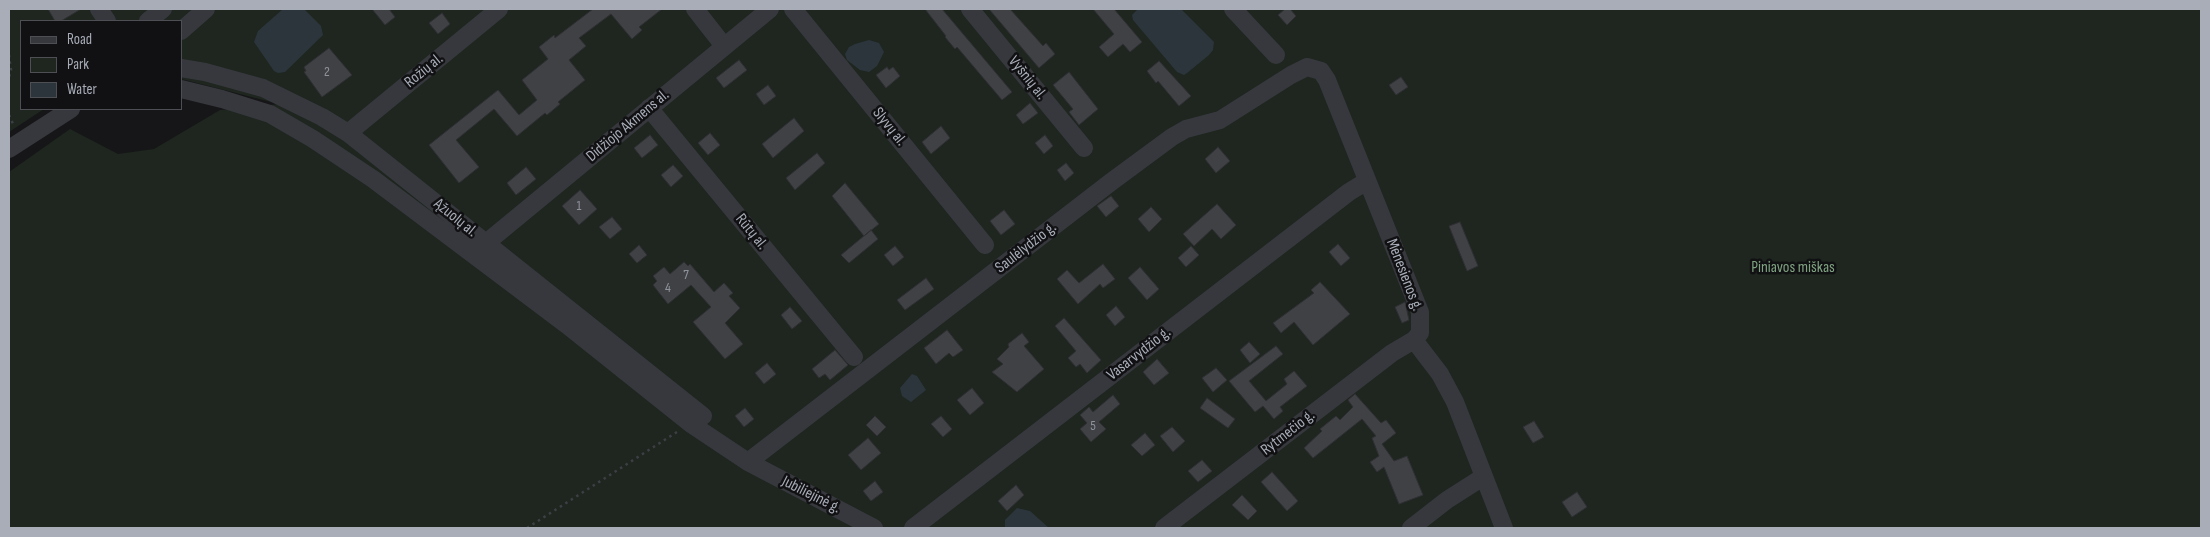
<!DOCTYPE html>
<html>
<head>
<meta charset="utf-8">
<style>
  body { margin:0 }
  #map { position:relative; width:2210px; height:537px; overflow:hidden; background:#161618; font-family:"Sofia Sans Condensed",sans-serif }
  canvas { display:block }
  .frame { position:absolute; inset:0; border:10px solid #a8adb8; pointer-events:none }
  .legend { position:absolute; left:20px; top:20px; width:162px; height:90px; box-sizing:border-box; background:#111113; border:1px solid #4d4f55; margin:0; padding:6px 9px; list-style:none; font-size:15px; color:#a8adb8 }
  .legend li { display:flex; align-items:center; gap:10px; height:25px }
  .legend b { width:25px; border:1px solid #4d4f55 }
</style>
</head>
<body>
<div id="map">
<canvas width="2210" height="537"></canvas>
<div class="frame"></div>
<ul class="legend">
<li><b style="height:6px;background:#37383d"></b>Road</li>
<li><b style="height:14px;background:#1e261f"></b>Park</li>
<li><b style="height:14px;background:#2c353c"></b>Water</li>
</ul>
</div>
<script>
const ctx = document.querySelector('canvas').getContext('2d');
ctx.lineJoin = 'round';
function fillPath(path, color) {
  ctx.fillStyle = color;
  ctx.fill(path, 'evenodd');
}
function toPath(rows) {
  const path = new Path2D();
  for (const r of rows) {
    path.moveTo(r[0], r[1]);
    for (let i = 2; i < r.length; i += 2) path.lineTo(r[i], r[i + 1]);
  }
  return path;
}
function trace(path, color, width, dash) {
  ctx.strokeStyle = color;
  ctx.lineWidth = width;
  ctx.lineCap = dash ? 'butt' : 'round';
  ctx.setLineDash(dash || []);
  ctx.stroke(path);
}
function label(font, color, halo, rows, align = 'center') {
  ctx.font = font + ' "Sofia Sans Condensed",sans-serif';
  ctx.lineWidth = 5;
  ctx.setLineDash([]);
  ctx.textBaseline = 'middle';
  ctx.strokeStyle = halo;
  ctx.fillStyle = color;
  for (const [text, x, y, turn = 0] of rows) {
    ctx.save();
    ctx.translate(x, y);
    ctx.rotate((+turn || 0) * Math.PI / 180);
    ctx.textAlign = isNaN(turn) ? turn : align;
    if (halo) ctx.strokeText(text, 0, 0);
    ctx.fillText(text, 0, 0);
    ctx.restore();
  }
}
const green = toPath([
  [9,9,2201,9,2201,528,9,528,9,172,70,129,118,154,154,149,220,110,279,104,181,79,181,21,21,21,21,109,44,109,9,132]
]);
const water = toPath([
  [283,9,304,9,321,26,323,35,285,72,278,73,274,71,254,42,258,31],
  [1138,9,1181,9,1214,42,1213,50,1209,55,1187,73,1184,75,1177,72,1133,20,1132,15],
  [869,40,879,43,884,52,877,66,869,72,860,70,847,60,845,54,849,47,855,44],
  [912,374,917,376,926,390,911,402,902,396,900,388],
  [1017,508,1030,511,1049,528,1005,528,1005,520]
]);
const building = toPath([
  [48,9,81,9,61,21,55,21,48,9],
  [372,9,389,9,395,17,385,25,372,9],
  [593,9,662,9,639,27,642,30,632,39,611,14,579,38,586,46,569,60,585,80,558,102,560,104,547,115,545,113,517,136,494,109,456,140,479,167,459,183,429,145,498,90,519,115,537,100,522,80,548,59,539,47,554,35,555,38,593,9],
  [925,9,942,9,1012,92,1002,100,957,47,955,49,945,37,946,36,925,9],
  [989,9,1010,9,1043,46,1046,43,1055,54,1039,68,989,9],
  [1093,9,1114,9,1142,42,1130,52,1123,44,1108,57,1099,47,1114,34,1093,9],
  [1285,9,1290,9,1296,16,1287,25,1278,15,1285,9],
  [442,13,450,24,438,34,429,23,442,13],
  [329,48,352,75,322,97,304,72,306,71,304,67,329,48],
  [739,60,747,70,724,88,716,78,739,60],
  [1159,61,1191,96,1179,106,1158,81,1156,83,1147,71,1159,61],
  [887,67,889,70,893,67,900,76,886,88,876,75,887,67],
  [1069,72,1098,109,1079,125,1069,112,1073,109,1053,85,1069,72],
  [1401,77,1408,87,1396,95,1389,85,1401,77],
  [768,85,776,96,764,105,756,94,768,85],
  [1030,103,1038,113,1023,124,1016,115,1030,103],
  [794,118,804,131,773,158,762,144,794,118],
  [941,126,950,138,931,154,922,142,941,126],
  [710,133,720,145,708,155,698,143,710,133],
  [650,135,658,145,642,158,634,148,650,135],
  [1045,135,1053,146,1044,154,1035,143,1045,135],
  [1218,147,1230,161,1216,173,1205,159,1218,147],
  [817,153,825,163,795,190,786,178,817,153],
  [1066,163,1074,173,1065,181,1057,170,1066,163],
  [673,165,683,176,671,187,661,175,673,165],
  [526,167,536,179,516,195,507,183,526,167],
  [845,183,879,224,864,236,832,196,845,183],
  [580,190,597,209,579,225,562,206,580,190],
  [1111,196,1119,206,1106,217,1097,206,1111,196],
  [1217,204,1236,225,1221,239,1212,229,1194,246,1183,234,1217,204],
  [1151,207,1162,219,1149,232,1138,219,1151,207],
  [1004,210,1015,224,1001,235,990,221,1004,210],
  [612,217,622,229,610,239,599,227,612,217],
  [1460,222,1478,266,1467,271,1449,226,1460,222],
  [871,230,878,239,849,263,841,255,871,230],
  [1338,244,1350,258,1341,266,1329,252,1338,244],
  [639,245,647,255,637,263,629,254,639,245],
  [895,246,904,257,893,266,884,255,895,246],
  [1191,246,1199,255,1186,267,1178,258,1191,246],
  [684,262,688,266,690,264,714,292,724,283,733,293,729,296,740,308,725,323,743,344,725,359,693,322,711,307,691,285,668,304,653,285,657,281,653,276,664,267,670,274,684,262],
  [1103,264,1115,279,1103,288,1100,284,1078,304,1057,279,1067,270,1079,283,1103,264],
  [1140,267,1159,289,1147,300,1128,278,1140,267],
  [926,278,934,289,905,310,897,300,926,278],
  [1320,282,1350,314,1313,345,1294,322,1281,333,1273,323,1314,293,1311,290,1320,282],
  [1405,302,1409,320,1402,323,1395,307,1405,302],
  [1116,306,1125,317,1115,326,1106,315,1116,306],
  [790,307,802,321,792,329,781,315,790,307],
  [1064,318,1101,360,1087,373,1080,364,1076,367,1068,358,1076,351,1055,326,1064,318],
  [947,330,963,350,953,357,949,353,936,364,924,348,947,330],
  [1022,333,1029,342,1024,346,1044,369,1017,392,992,372,1003,364,997,359,1009,347,1008,344,1022,333],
  [1249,342,1260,354,1250,363,1240,350,1249,342],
  [1276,346,1283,354,1249,381,1266,401,1287,384,1284,379,1294,371,1307,386,1280,407,1283,411,1274,419,1263,406,1255,412,1229,381,1276,346],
  [835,350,848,365,830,380,825,374,819,378,812,369,835,350],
  [1157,359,1169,373,1154,385,1143,372,1157,359],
  [767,363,776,374,764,384,755,373,767,363],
  [1216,368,1227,380,1213,392,1202,378,1216,368],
  [972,388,984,403,970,415,957,400,972,388],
  [1355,394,1381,423,1386,420,1396,433,1382,444,1394,461,1407,456,1423,495,1399,504,1384,467,1377,472,1370,462,1379,456,1372,438,1376,436,1362,419,1313,458,1304,448,1322,431,1320,429,1336,416,1340,420,1353,407,1348,400,1355,394],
  [1113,395,1120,404,1099,422,1106,429,1091,442,1080,429,1087,423,1080,415,1089,407,1093,412,1113,395],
  [1207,398,1235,419,1228,428,1200,408,1207,398],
  [745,408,754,419,744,427,735,416,745,408],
  [875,416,886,427,877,436,866,425,875,416],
  [941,416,952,429,943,437,931,424,941,416],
  [1534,421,1544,437,1533,443,1523,427,1534,421],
  [1172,427,1185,441,1173,452,1160,436,1172,427],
  [1145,433,1155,445,1142,456,1131,445,1145,433],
  [868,438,881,453,861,470,848,455,868,438],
  [1202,460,1212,471,1198,482,1188,471,1202,460],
  [1272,472,1298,501,1287,511,1261,482,1272,472],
  [875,481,883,492,871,501,863,491,875,481],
  [1016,485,1024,495,1007,511,998,501,1016,485],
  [1577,492,1587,507,1572,517,1562,502,1577,492],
  [1242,495,1257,511,1248,520,1232,505,1242,495]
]);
const path = toPath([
  [9,55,11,70,9,77],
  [9,115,14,126],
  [527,528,677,432]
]);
const minor = toPath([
  [99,9,107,21],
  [695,9,724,46],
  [793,9,985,245],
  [970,9,1084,148],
  [1233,9,1276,55],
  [148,21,163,9],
  [181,31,206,9],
  [181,68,205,72,263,88,322,117,348,133,703,416],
  [181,89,222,99,270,114,313,139,373,179,567,325,691,424,748,462,874,528],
  [649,108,854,357],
  [348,133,499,9],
  [9,149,71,109],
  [486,243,770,9],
  [748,462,1111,182,1172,137,1186,129,1220,120,1291,75,1307,67,1321,71,1327,80,1420,312,1420,333,1414,340,1440,374,1455,402,1504,528],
  [913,528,1349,192,1367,181],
  [1164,528,1392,353,1414,340],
  [1411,528,1447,500,1483,477]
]);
const numberNames = [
  ["2",327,72],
  ["1",579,206],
  ["7",686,275],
  ["4",668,288],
  ["5",1093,426]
];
const streetNames = [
  ["Rožių al.",424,71,-39],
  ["Vyšnių al.",1027,78,51],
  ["Didžiojo Akmens al.",628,126,-40],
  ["Slyvų al.",889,127,51],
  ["Ąžuolų al.",455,218,39],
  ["Rūtų al.",751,232,51],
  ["Saulėlydžio g.",1026,248,-38],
  ["Mėnesienos g.",1404,275,69],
  ["Vasarvydžio g.",1139,354,-38],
  ["Rytmečio g.",1288,433,-38],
  ["Jubiliejinė g.",811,495,27]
];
const parkNames = [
  ["Piniavos miškas",1793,268]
];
fillPath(green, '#1e261f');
fillPath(water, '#2c353c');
fillPath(building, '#404145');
trace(building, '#303034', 1);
trace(path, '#3d3f44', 2.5, [2.5, 4]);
trace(minor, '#37383d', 18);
label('14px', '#8e929b', null, numberNames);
label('16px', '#a8adb8', '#111113', streetNames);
label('16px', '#7fa381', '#111113', parkNames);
</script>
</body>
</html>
